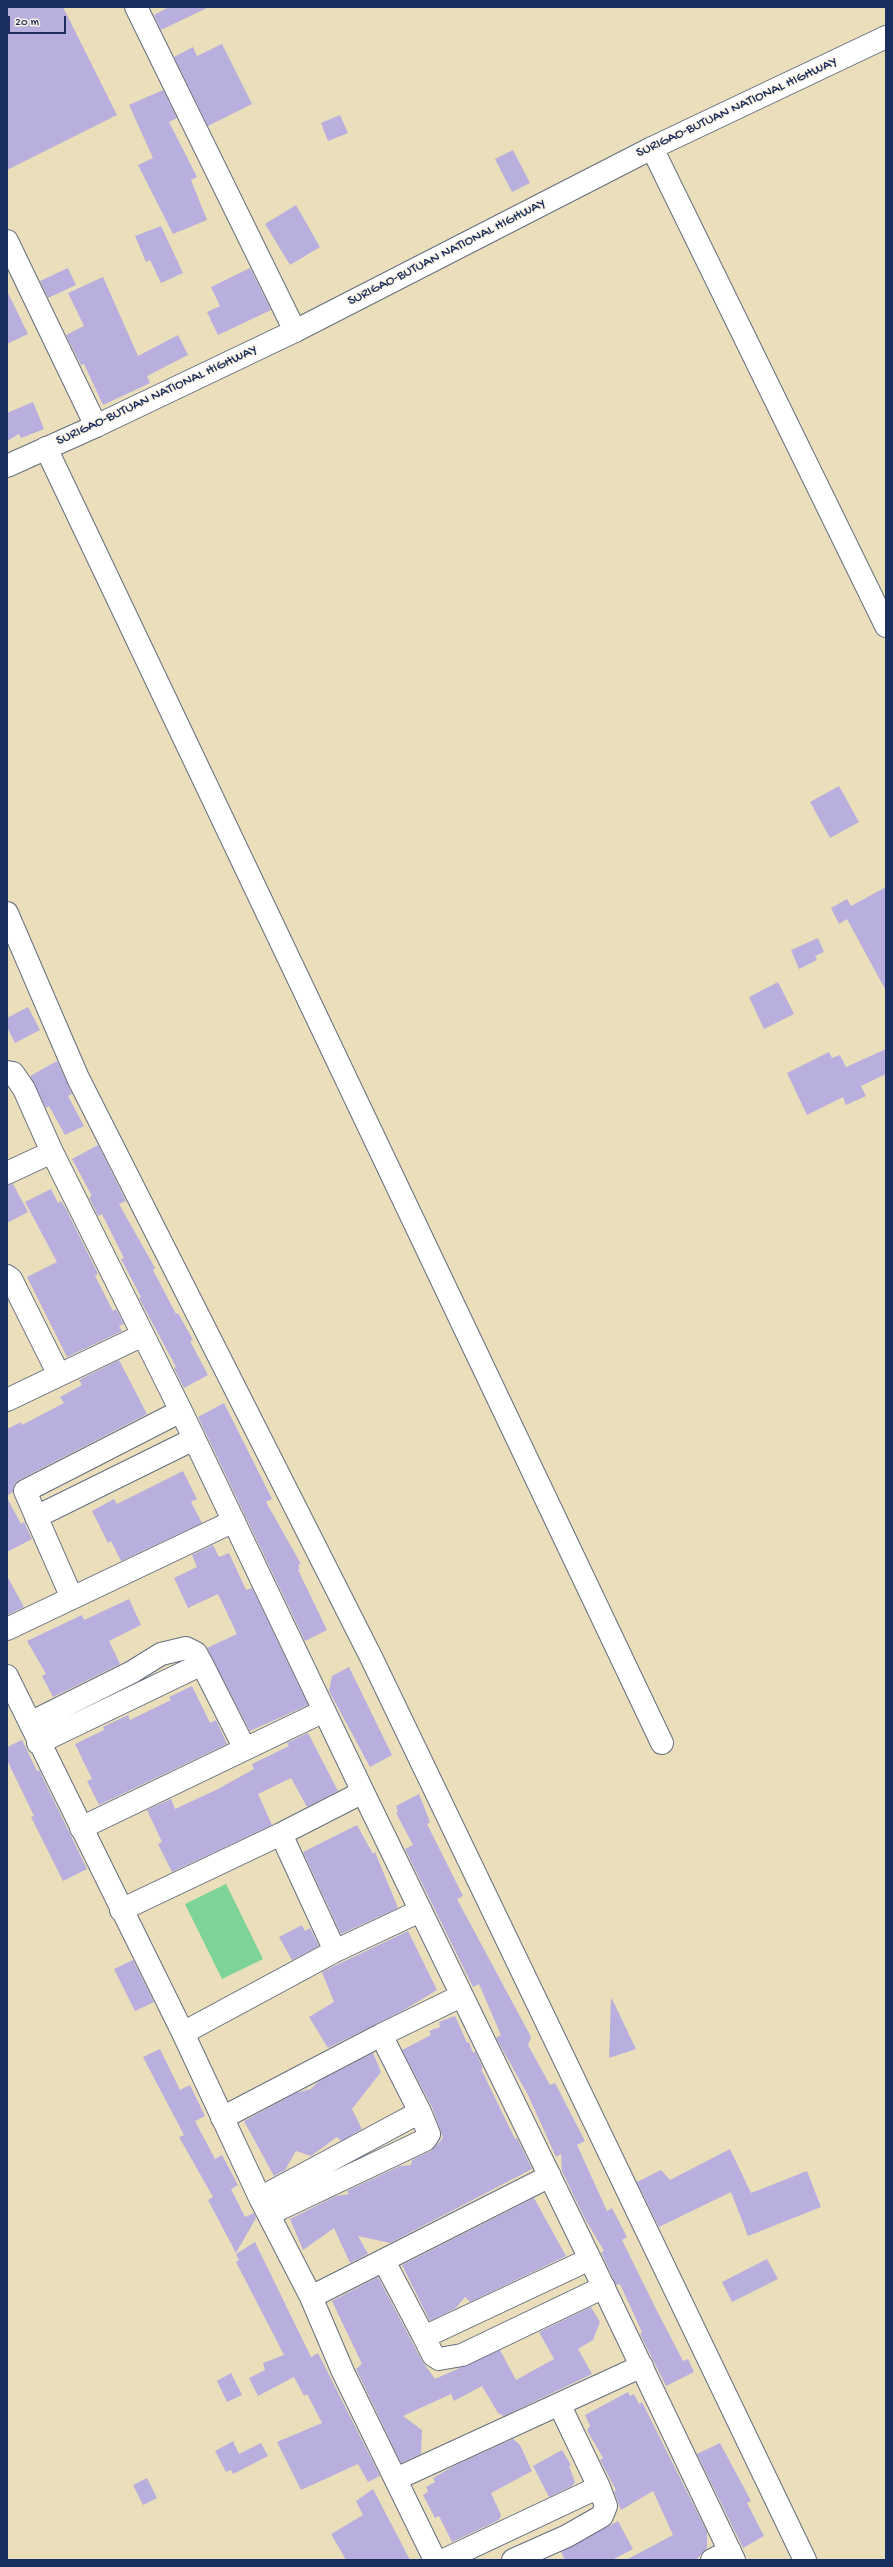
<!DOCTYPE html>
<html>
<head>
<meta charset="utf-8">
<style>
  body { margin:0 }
  #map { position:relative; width:893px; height:2567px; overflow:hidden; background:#ebdfbb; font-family:"Gochi Hand",sans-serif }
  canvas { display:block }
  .frame { position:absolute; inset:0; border:8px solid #1b2f5e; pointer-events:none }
  .scale { position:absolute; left:8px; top:16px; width:58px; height:18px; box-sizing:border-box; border:2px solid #1b2f5e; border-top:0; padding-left:5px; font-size:12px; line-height:14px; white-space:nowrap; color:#1b2f5e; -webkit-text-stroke:3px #fcf5e5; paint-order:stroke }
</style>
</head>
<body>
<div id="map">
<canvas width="893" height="2567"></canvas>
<div class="frame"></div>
<div class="scale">20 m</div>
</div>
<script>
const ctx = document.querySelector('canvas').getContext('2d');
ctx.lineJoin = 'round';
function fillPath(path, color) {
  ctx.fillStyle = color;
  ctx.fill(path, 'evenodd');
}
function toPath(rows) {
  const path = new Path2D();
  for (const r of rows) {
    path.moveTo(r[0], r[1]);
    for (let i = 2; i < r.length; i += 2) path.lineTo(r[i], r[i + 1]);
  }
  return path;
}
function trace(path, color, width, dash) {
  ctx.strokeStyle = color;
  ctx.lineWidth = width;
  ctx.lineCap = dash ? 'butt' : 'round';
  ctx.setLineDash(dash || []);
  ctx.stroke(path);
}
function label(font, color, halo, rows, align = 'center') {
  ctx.font = font + ' "Gochi Hand",sans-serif';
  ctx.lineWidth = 3;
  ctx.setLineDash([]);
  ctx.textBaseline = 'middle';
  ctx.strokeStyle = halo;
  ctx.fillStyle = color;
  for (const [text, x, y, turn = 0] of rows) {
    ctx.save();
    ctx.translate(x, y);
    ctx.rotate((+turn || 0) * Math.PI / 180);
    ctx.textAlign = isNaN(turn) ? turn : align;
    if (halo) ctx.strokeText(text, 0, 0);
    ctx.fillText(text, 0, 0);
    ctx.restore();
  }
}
const green = toPath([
  [226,1884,263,1959,222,1979,185,1904]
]);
const building = toPath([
  [7,7,63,7,117,115,7,170],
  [169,7,209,7,161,30,154,15],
  [222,44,252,104,208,126,174,57,193,47,197,56],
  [163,90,177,118,169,122,197,177,191,180,207,220,173,234,138,165,153,158,129,105],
  [340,115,348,133,328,141,321,123],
  [513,150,530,183,512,192,495,159],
  [296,205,320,247,290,265,265,224],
  [161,226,183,273,161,283,150,260,146,262,135,236],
  [68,268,76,285,48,298,40,281],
  [250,268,271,310,218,335,207,312,220,306,211,287],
  [103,277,138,356,178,335,188,355,147,376,150,383,103,405,84,364,81,365,66,335,84,326,68,293],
  [7,291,28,334,7,344],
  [33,402,44,429,21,438,19,434,7,441,7,413],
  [839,786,859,822,830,838,810,802],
  [886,887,886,991,847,919,839,924,831,908,847,899,851,906],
  [818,938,824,952,815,956,817,960,799,969,791,950],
  [778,982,794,1014,764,1029,749,997],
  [28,1007,40,1030,15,1043,7,1027,7,1018],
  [886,1049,886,1074,861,1086,866,1096,846,1105,843,1097,807,1115,787,1073,829,1052,832,1058,840,1055,846,1067],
  [57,1061,72,1094,68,1096,84,1126,65,1135,49,1106,46,1108,30,1076],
  [98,1145,126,1201,119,1204,155,1268,153,1270,176,1314,178,1313,193,1340,190,1341,208,1375,184,1388,174,1368,176,1367,139,1298,141,1297,121,1259,124,1258,102,1214,98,1216,89,1197,92,1196,72,1159],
  [13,1184,28,1212,7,1223,7,1185],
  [51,1189,58,1203,61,1201,66,1209,98,1274,95,1276,113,1311,116,1309,124,1324,119,1326,122,1331,67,1357,27,1277,57,1262,25,1202],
  [119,1360,147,1414,19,1480,14,1484,13,1492,7,1496,7,1429,21,1422,22,1425,64,1403,60,1397,82,1385,79,1380],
  [224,1403,272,1499,266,1502,301,1564,298,1565,300,1569,298,1570,327,1630,305,1641,198,1417],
  [183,1471,197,1499,191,1502,202,1523,121,1561,111,1541,108,1543,92,1511,114,1499,117,1504],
  [7,1498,21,1524,24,1522,32,1539,7,1552],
  [213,1545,219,1557,229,1553,246,1590,252,1588,308,1705,250,1731,207,1648,237,1634,218,1594,188,1608,174,1578,197,1567,192,1555],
  [7,1576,24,1607,7,1615],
  [129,1599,141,1625,109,1641,120,1664,53,1697,42,1676,46,1674,27,1641,82,1615,84,1620],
  [349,1667,392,1755,370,1767,329,1691,332,1676],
  [192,1686,210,1723,216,1720,227,1744,99,1805,87,1781,92,1779,75,1744,104,1730,103,1727,128,1715,130,1720,171,1700,169,1697],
  [308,1733,338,1791,307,1807,291,1778,258,1794,272,1825,172,1872,158,1844,162,1842,147,1810,171,1799,175,1809,218,1789,254,1769,252,1764,289,1746,287,1743],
  [22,1740,37,1771,39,1770,87,1869,63,1881,31,1817,34,1816,7,1760,7,1747],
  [419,1794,430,1822,427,1824,463,1896,457,1899,531,2037,528,2045,550,2085,555,2083,585,2141,577,2145,607,2211,612,2208,627,2237,622,2240,656,2309,683,2361,688,2359,694,2372,666,2386,640,2334,642,2332,620,2284,616,2285,601,2252,604,2251,584,2217,562,2171,561,2154,556,2157,528,2095,496,2038,501,2035,479,1984,473,1987,405,1849,413,1845,396,1813,398,1812,396,1806],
  [357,1825,373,1854,375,1852,398,1908,341,1934,303,1852],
  [302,1925,305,1931,310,1928,319,1946,292,1960,279,1937],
  [408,1931,437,1990,404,2010,328,2048,309,2017,334,2002,322,1972],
  [133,1960,154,2002,135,2011,114,1969],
  [611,1997,636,2049,609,2058],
  [455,2016,467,2043,469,2042,473,2053,475,2051,483,2068,481,2069,515,2139,517,2138,532,2169,390,2243,358,2236,368,2254,350,2263,334,2228,303,2250,290,2219,336,2196,349,2194,347,2191,400,2166,411,2165,412,2160,431,2151,443,2138,432,2107,402,2050,431,2035,429,2031,440,2027,439,2022],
  [160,2049,180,2090,190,2085,205,2116,195,2121,215,2159,222,2155,238,2185,231,2189,245,2217,254,2213,256,2218,236,2253,208,2200,213,2197,179,2137,184,2135,143,2057],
  [373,2053,381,2072,352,2109,362,2129,341,2141,337,2137,311,2156,296,2151,285,2170,274,2176,244,2121,296,2093,311,2089,319,2081],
  [730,2149,751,2193,807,2171,821,2207,748,2236,731,2192,659,2227,637,2182,661,2170,670,2180],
  [534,2198,566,2256,470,2302,465,2297,456,2308,430,2321,402,2265],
  [255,2242,311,2357,318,2353,380,2476,368,2482,358,2464,301,2490,277,2442,322,2423,307,2394,304,2396,294,2377,258,2396,249,2378,265,2370,263,2363,284,2355,236,2262,239,2260,236,2254],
  [767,2259,778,2279,732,2302,722,2282],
  [378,2277,422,2361,435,2379,500,2350,516,2380,554,2359,539,2332,591,2307,600,2322,593,2340,578,2349,592,2374,504,2416,498,2413,482,2386,454,2401,451,2394,403,2416,422,2430,421,2454,401,2463,356,2369,362,2364,332,2301],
  [231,2373,242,2395,227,2402,217,2381],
  [628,2392,630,2396,634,2394,639,2404,642,2402,707,2532,707,2548,696,2560,626,2560,673,2535,653,2491,621,2510,614,2492,616,2490,600,2460,603,2458,587,2430,590,2426,585,2415],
  [513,2439,520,2445,532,2471,491,2493,501,2515,499,2520,452,2542,439,2516,435,2518,423,2495,428,2492,426,2487,435,2482,433,2478,456,2465],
  [233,2441,239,2454,261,2443,268,2456,233,2474,231,2470,226,2472,215,2451],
  [720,2443,751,2501,747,2503,764,2536,743,2548,697,2454],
  [562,2450,571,2465,569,2466,575,2482,572,2486,549,2497,533,2466],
  [147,2478,157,2498,143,2505,133,2485],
  [373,2489,410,2560,346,2560,331,2534,363,2515,356,2501],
  [618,2521,633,2549,612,2560,565,2560,561,2552]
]);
const minor = toPath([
  [136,7,295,331],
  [652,148,886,626],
  [7,241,96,426],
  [46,448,662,1743],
  [7,913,78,1078,372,1659,805,2560],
  [7,1072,13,1073,24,1089,52,1152,181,1411,363,1792,590,2259,734,2560],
  [7,1173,52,1152],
  [7,1276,11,1279,59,1375],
  [7,1400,143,1335],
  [36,1517,194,1439],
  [72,1598,25,1491,181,1411],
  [7,1629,234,1521],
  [7,1676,183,2033,260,2198,311,2297,343,2372,435,2560],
  [30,1723,132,1672,161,1654,186,1648,196,1653,202,1664,245,1749],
  [38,1743,202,1664],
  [81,1828,324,1711],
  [281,1834,335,1951],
  [121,1910,281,1834,363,1792],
  [183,2033,335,1951,420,1911],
  [222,2118,381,2035,461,1996],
  [260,2198,420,2112,381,2035],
  [269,2214,425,2140,429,2134,420,2112],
  [384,2261,424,2337,590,2259],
  [311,2297,550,2176],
  [424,2337,433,2355,439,2359,462,2355,604,2287],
  [396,2479,642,2366],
  [444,2560,599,2487,560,2406],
  [513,2560,567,2536,602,2516,606,2506,599,2487],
  [712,2560,730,2551]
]);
const highway = toPath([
  [7,466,96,426,295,331,652,148,886,37]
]);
const streetNames = [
  ["SURIGAO-BUTUAN NATIONAL HIGHWAY",737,108,-25],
  ["SURIGAO-BUTUAN NATIONAL HIGHWAY",447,253,-27],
  ["SURIGAO-BUTUAN NATIONAL HIGHWAY",157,396,-25]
];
fillPath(green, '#7dd398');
fillPath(building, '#b8afde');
trace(minor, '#646d7f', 24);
trace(highway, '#646d7f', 24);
trace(minor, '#fff', 22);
trace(highway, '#fff', 22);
label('14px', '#1b2f5e', '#fcf5e5', streetNames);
</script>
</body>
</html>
